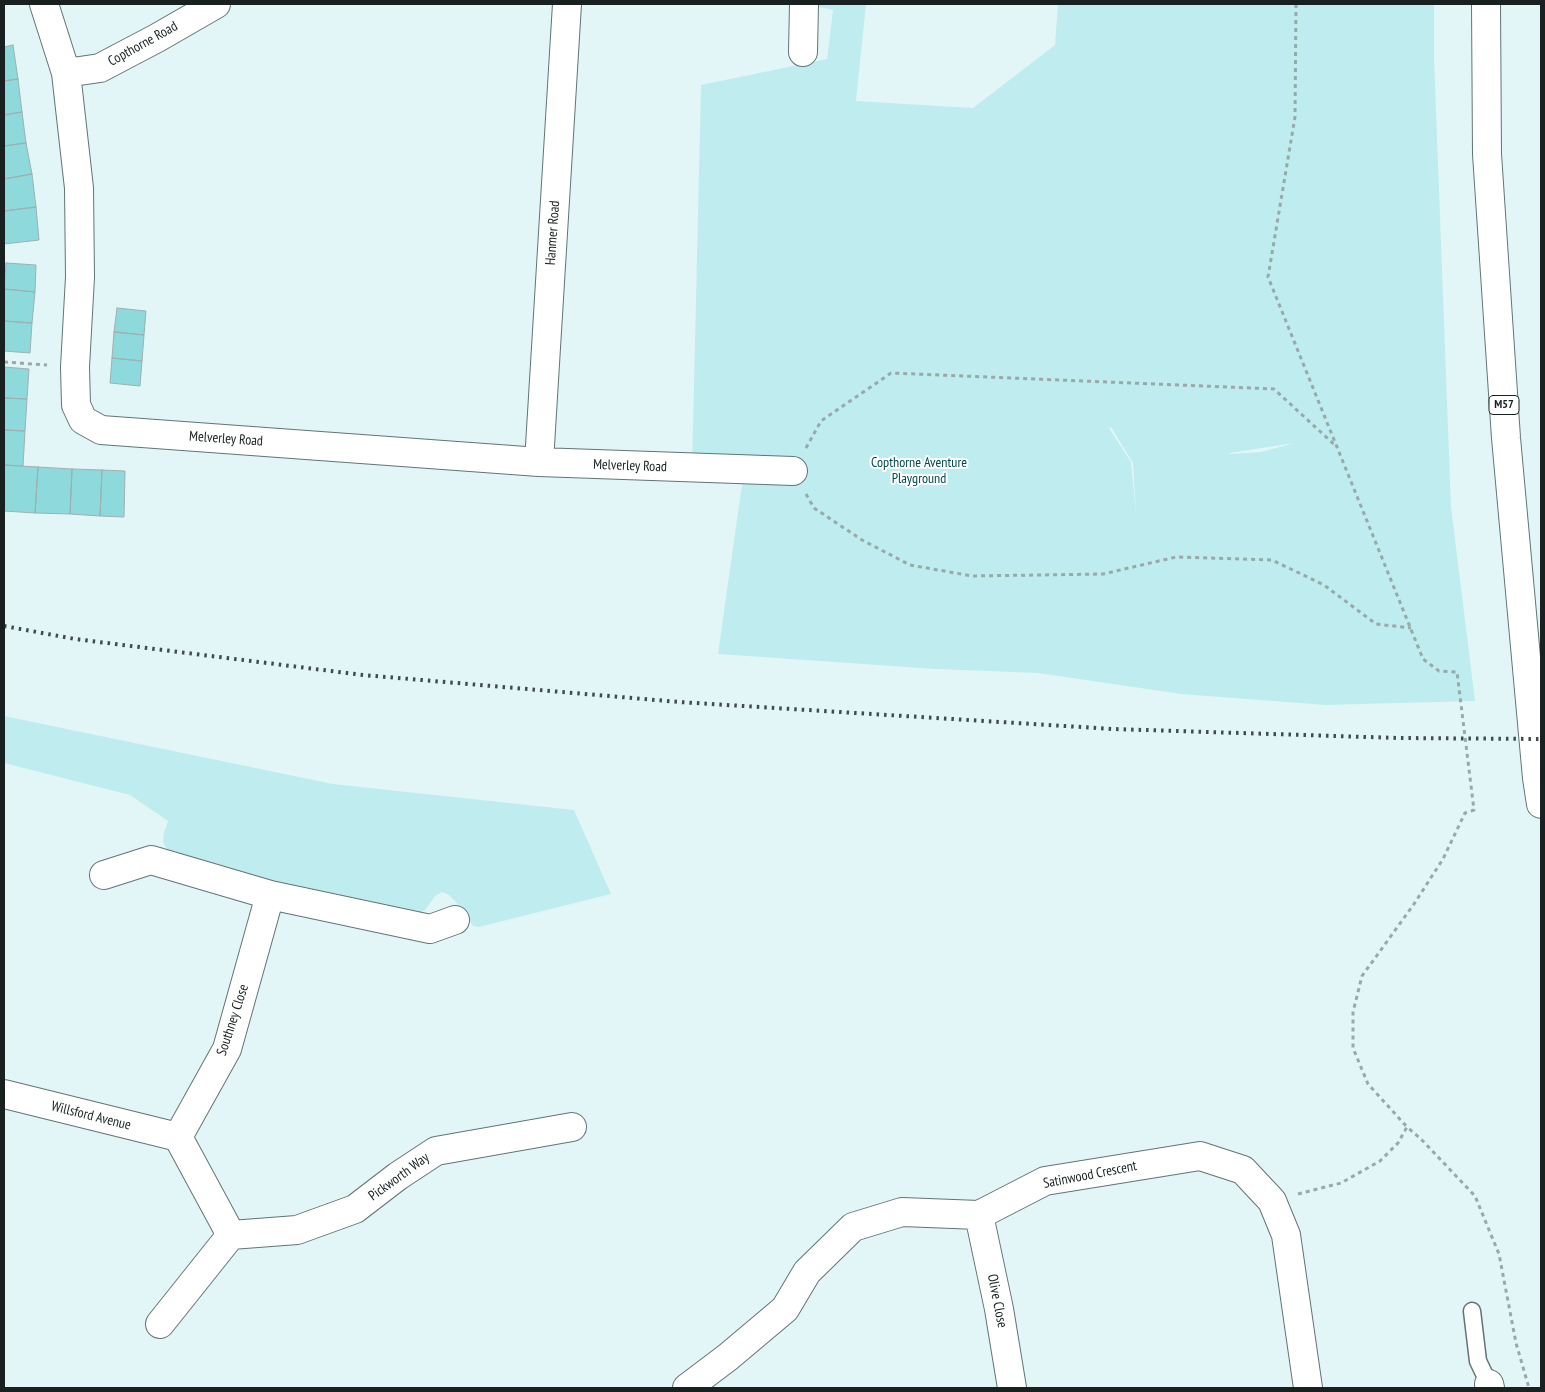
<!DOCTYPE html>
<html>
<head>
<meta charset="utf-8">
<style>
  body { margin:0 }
  #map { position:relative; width:1545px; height:1392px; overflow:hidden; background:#e3f6f7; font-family:"PT Sans Narrow",sans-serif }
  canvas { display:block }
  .frame { position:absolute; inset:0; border:5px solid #192020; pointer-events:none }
</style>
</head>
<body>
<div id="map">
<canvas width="1545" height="1392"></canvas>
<div class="frame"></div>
</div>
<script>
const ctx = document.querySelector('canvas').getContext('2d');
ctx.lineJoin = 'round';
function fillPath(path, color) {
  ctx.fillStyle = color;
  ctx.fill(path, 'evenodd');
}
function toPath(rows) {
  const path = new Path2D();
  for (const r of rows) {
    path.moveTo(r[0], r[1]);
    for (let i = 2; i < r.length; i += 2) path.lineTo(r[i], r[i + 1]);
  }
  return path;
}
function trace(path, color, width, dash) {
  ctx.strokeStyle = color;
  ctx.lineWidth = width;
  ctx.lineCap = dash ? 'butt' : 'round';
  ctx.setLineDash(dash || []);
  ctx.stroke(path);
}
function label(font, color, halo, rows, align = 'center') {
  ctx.font = font + ' "PT Sans Narrow",sans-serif';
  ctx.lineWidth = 4;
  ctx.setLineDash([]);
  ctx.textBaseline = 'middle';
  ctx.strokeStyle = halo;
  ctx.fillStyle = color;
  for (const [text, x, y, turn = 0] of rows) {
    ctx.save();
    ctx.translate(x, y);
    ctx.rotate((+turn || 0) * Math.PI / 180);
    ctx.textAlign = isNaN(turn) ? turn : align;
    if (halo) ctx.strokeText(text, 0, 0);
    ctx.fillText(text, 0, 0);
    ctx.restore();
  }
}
const green = toPath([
  [804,4,866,4,856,101,973,108,1055,45,1058,4,1434,4,1434,57,1451,507,1475,701,1326,705,1181,694,1038,673,936,669,718,654,744,470,692,468,701,85,827,59,833,10],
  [1111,427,1133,463,1136,514,1131,462,1109,428],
  [1294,443,1261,452,1229,454,1230,453],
  [4,716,333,784,574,810,611,894,479,927,473,926,458,904,449,895,442,892,435,896,426,909,418,914,281,884,174,857,168,851,163,842,164,833,168,821,130,795,4,763]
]);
const building = toPath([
  [13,45,18,79,4,81,4,47,13,45],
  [18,79,22,112,4,115,4,81,18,79],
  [22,112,26,143,4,146,4,115,22,112],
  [26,143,32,174,4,179,4,146,26,143],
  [32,174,36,207,4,211,4,179,32,174],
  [36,207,39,240,4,244,4,211,36,207],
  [6,263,36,265,35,292,4,289,6,263],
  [4,289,35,292,32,323,4,321,4,289],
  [117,308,146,311,144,335,114,332,117,308],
  [4,321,32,323,30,353,4,351,4,321],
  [114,332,144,335,142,361,112,358,114,332],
  [112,358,142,361,140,386,110,383,112,358],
  [4,367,29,369,27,399,4,398,4,367],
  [4,398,27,399,25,431,4,430,4,398],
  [4,430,25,431,23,466,4,465,4,430],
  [4,465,38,467,35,513,4,511,4,465],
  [38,467,72,469,70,514,35,513,38,467],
  [72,469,102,470,100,516,70,514,72,469],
  [102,470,125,471,124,517,100,516,102,470]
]);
const path = toPath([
  [1296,4,1295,117,1268,277,1423,659,1439,671,1457,672,1474,810,1465,813,1443,859,1414,904,1362,976,1353,1012,1353,1048,1368,1084,1407,1127],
  [4,362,47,365],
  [806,448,821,421,891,373,1274,389,1337,447],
  [806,494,814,508,862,540,910,565,972,576,1103,574,1176,557,1272,560,1324,585,1376,624,1411,628],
  [1298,1194,1341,1183,1380,1161,1398,1143,1407,1127,1421,1139,1475,1196,1499,1254,1516,1343,1529,1388]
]);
const lane = toPath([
  [1472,1311,1478,1361,1489,1384]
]);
const street = toPath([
  [44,4,66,73,79,188,80,277,75,367,76,405,83,420,101,430,539,462,793,471],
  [803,52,804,4],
  [66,73,100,68,157,38,216,4],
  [539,462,567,4],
  [104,875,151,860,270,895,430,929,455,920],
  [4,1094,178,1137],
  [178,1137,231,1235,297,1230,355,1209,398,1176,436,1151,572,1127],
  [178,1137,227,1049,270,895],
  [979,1215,999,1309,1012,1388],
  [160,1324,231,1235],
  [1489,1384,1490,1388],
  [687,1388,728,1357,785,1309,807,1272,853,1227,902,1212,979,1215,1045,1181,1200,1156,1243,1170,1272,1201,1286,1235,1308,1388]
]);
const highway = toPath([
  [1486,4,1487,154,1506,438,1537,778,1541,804]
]);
const rail = toPath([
  [4,626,75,639,363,675,679,702,1113,729,1399,738,1541,739]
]);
const shields = [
  [1504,405,30]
];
const shieldNames = [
  ["M57",1504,405]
];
const streetNames = [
  ["Copthorne Road",143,44,-29],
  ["Hanmer Road",553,233,-86],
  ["Melverley Road",226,439,4],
  ["Melverley Road",630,466,2],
  ["Southney Close",233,1020,-72],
  ["Willsford Avenue",91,1116,14],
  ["Satinwood Crescent",1090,1175,-11],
  ["Pickworth Way",399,1177,-36],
  ["Olive Close",997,1301,79]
];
const parkNames = [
  ["Copthorne Aventure",919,463],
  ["Playground",919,479]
];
fillPath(green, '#bfedef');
fillPath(building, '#8dd9dc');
trace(building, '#9eb0b1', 1);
trace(lane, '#637475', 19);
trace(street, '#637475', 30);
trace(highway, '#637475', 30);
trace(path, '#99a8a9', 3, [4, 4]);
trace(lane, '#fff', 16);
trace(street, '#fff', 28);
trace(highway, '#fff', 28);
trace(rail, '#414b4b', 4, [2.5, 5]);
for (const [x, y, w] of shields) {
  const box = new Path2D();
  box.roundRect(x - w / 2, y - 9.5, w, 19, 4);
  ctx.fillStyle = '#fff';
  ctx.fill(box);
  trace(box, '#192020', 1);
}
label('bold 12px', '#192020', null, shieldNames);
label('14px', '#192020', '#fff', streetNames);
label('14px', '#00494c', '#fff', parkNames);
</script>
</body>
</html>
